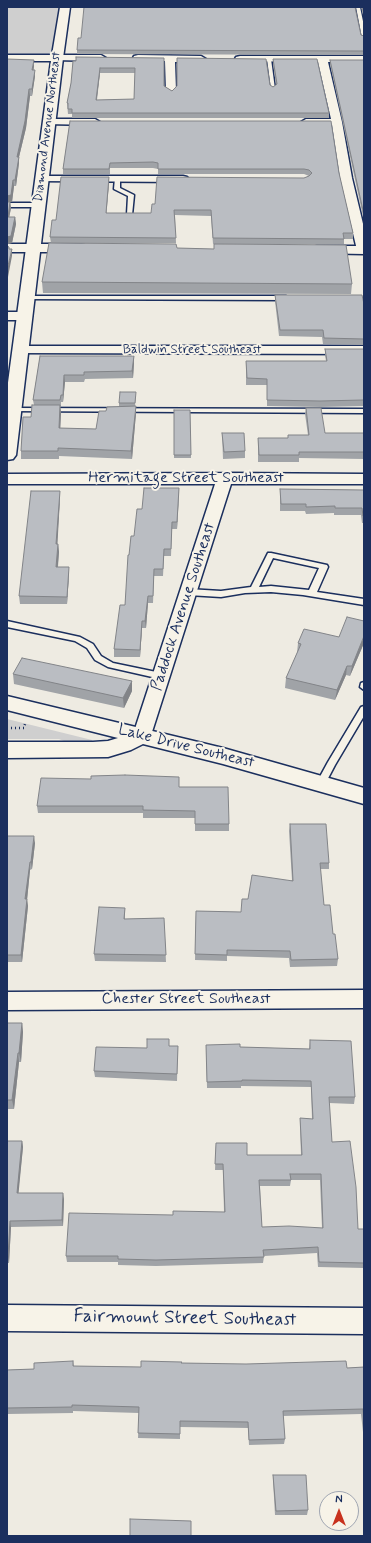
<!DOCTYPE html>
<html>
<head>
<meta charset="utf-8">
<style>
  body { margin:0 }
  #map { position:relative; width:371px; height:1543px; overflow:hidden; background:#eeebe2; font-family:Mynerve,sans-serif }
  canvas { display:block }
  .frame { position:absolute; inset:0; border:8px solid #1b2f5e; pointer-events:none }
  .north { position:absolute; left:319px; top:1491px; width:40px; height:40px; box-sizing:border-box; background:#f7f3e8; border:1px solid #9fa5b1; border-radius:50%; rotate:0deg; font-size:11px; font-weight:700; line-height:16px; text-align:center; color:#1b2f5e }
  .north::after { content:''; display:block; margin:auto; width:14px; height:18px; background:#c8321e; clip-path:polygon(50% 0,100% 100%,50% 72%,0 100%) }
</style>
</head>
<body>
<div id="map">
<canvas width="371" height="1543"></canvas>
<div class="frame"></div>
<div class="north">N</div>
</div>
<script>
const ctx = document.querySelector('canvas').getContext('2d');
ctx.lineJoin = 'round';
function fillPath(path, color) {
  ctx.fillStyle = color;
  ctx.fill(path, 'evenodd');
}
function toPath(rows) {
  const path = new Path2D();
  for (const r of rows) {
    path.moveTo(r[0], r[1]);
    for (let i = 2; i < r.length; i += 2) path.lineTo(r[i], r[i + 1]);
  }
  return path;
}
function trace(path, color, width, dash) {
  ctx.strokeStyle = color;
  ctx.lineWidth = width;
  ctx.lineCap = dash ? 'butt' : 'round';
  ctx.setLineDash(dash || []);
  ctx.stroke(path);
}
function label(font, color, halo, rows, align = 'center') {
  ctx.font = font + ' Mynerve,sans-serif';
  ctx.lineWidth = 4;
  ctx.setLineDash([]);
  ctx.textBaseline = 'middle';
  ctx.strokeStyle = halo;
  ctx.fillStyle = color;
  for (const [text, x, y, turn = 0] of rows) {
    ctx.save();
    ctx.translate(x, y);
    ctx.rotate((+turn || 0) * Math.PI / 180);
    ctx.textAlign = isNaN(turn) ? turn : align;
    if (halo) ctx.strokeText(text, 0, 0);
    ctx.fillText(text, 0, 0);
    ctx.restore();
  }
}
const green = toPath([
  [7,7,65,7,57,58,7,58],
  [7,719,92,740,94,744,69,743,59,739,7,739]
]);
const path = toPath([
  [7,728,24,728,25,724]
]);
const lane = toPath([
  [356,7,360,7,364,26,364,39,362,38,356,7],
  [269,58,271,59,275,89,273,90,271,89,267,59,269,58],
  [115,178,120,179,120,188,134,195,132,215,127,214,128,196,114,189,115,178],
  [7,203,39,203,42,205,39,207,7,207,7,203],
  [27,296,286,296,289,298,286,300,25,299,24,298,27,296],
  [12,408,364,409,364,413,10,411,10,409,12,408],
  [268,553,271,553,327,565,328,567,317,592,364,599,364,605,303,595,271,592,245,593,221,597,188,595,184,592,188,589,221,591,251,587,268,553],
  [273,558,319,568,309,590,271,586,259,587,273,558],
  [7,621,80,637,93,644,101,656,113,663,161,673,165,676,161,679,108,667,95,660,87,648,75,641,7,627,7,621],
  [364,682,364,690,360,687,361,683,364,682],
  [364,706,364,716,335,765,324,786,318,786,316,784,328,762,361,707,364,706]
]);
const street = toPath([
  [57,55,101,55,106,58,101,61,53,60,52,58,53,56,57,55],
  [138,55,201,56,206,59,201,62,175,62,176,91,171,94,166,91,165,61,134,60,133,58,134,56,138,55],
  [240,56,364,56,364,62,328,62,342,122,352,178,364,228,364,253,359,253,357,250,340,178,332,125,306,125,301,122,306,119,331,119,318,62,236,61,235,59,236,57,240,56],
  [49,119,95,119,100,122,95,125,45,124,44,122,49,119],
  [43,176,183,176,187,177,189,179,187,181,183,182,39,181,37,179,39,177,43,176],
  [7,312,25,312,30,313,32,316,30,319,25,320,7,320,7,312],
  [20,346,364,346,364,354,15,353,13,350,15,347,20,346],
  [225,473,364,474,364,484,231,484,151,735,149,740,142,742,135,740,133,735,215,484,7,484,7,474,225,473],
  [364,990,364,1008,7,1010,7,992,364,990],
  [7,1305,364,1308,364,1334,7,1331,7,1305]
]);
const secondary = toPath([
  [60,7,70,7,63,58,16,455,13,459,7,460,7,390,51,61,7,61,7,55,52,55,60,7],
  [7,696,223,748,364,788,364,804,223,764,143,744,131,750,108,757,7,758,7,742,93,742,108,741,118,738,7,710,7,696]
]);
const primary = toPath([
  [7,244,79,244,84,245,86,248,84,251,79,252,7,252,7,244],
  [317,246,364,246,364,254,312,253,310,250,312,247,317,246]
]);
const wall = toPath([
  [361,7,364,7,364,19],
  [361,35,364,36,364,55,77,54,77,50,81,38],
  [164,58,164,86,172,91,270,85,273,87,276,85,273,63,273,59,329,113,329,118,72,118,72,114,68,114,67,103,71,83,73,61],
  [100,73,135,73,134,99,97,100],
  [7,59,34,66,33,70,35,76,32,96,30,96,26,128,19,157,19,163,16,186,14,186,12,202,10,202,11,208,9,217,15,217,16,224,12,243,7,244],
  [330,60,364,60,364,221,330,64],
  [70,121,339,173,353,233,353,239,344,239,344,244,213,244,211,216,175,215,176,243,51,243,50,237,56,220,109,177,109,183,106,213,151,213,155,204,304,178,309,176,304,174,158,174,158,169,153,168,110,168,110,174,63,174,63,169],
  [214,244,352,284,351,294,43,293,42,282,177,248,214,249],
  [275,295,364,304,364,345,323,344,322,337,279,336,275,301],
  [325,349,364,349,364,407,363,406,320,407,267,406,267,385,246,385,246,361,326,361,325,355],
  [40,356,134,356,134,363,133,378,85,379,84,382,65,382,63,402,61,402,61,407,60,407,61,413,60,428,96,429,106,411,119,406,119,403,136,396,135,406,136,413,132,459,59,456,59,459,21,459,21,451,31,417,34,405,33,400],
  [306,408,325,433,364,433,364,459,299,458,299,462,258,462,258,438,288,438,308,435,305,414],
  [174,410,190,410,191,458,174,458],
  [222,433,245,451,245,458,223,459],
  [179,488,177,529,172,529,171,556,164,556,163,576,154,576,153,603,148,603,146,628,142,628,140,657,114,657,114,649,125,605,129,555,134,536,142,509],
  [280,489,364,490,364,523,362,523,361,515,334,515,334,513,306,514,305,511,280,511],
  [60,498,57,544,58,544,59,552,58,567,69,574,67,604,20,604,19,596],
  [298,643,364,643,350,676,346,675,335,700,285,688,286,678,297,653],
  [13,674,132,681,132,691,124,708,14,684],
  [179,787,229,824,229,831,195,831,195,818,143,818,143,813,38,813,37,806],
  [290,824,329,863,329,869,320,869,324,905,333,934,338,959,337,966,290,967,289,958,227,956,227,961,195,960,196,911,241,912,292,880,289,831],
  [7,836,35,843,32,869,30,870,27,900,28,906,22,962,7,962],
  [125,908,125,919,164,918,166,962,95,961,94,954],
  [7,1023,22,1023,23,1032,21,1062,19,1062,14,1109,7,1109],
  [310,1040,355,1097,354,1104,329,1103,332,1142,358,1229,364,1229,364,1268,318,1267,317,1253,264,1256,263,1263,156,1266,118,1265,118,1262,67,1262,66,1256,173,1215,224,1212,223,1170,215,1170,216,1143,247,1155,301,1155,300,1125,300,1118,312,1119,311,1087,241,1086,241,1088,207,1088,206,1045,240,1047,309,1049],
  [291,1180,320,1180,322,1228,262,1227,260,1186,290,1186],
  [169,1046,178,1046,177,1081,95,1077,94,1071,147,1048],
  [7,1141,22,1141,23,1147,18,1193,64,1199,63,1226,11,1227,9,1263,7,1263],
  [73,1361,74,1366,141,1367,181,1363,347,1368,364,1367,364,1432,363,1432,361,1414,283,1416,285,1439,284,1444,249,1445,248,1428,180,1427,180,1439,138,1438,139,1413,73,1411,73,1413,7,1414,7,1370,34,1369],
  [273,1475,308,1510,307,1515,275,1515,273,1480]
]);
const shadedWall = toPath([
  [34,60,34,66,33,76,32,70],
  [100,68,100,73,96,105,96,100],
  [35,70,35,76,32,96,32,89],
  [29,89,30,96,26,128,19,157,19,163,16,186,15,180,17,157],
  [109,177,109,183,106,219,106,213],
  [13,180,14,186,12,202,10,202,11,208,8,224,7,196],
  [15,217,16,224,12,243,7,244,7,237],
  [12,249,12,256,8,277,7,270],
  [134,356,134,363,133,378,132,371],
  [64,375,65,382,63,402,63,395],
  [60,405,61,413,60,436,59,428],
  [136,406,136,413,132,459,131,451],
  [179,488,179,495,177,529,177,522],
  [60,491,60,498,57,552,56,544],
  [58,544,59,552,57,574,56,567],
  [69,567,69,574,67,604,67,597],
  [148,596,148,603,146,628,145,621],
  [142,621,142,628,140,657,140,650],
  [364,636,364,643,350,676,352,666],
  [347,666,346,675,335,700,337,690],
  [132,681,132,691,124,708,123,698],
  [34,836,35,843,32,869,31,862],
  [30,862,30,870,27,900,28,906,22,962,21,955,25,899],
  [22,1023,23,1032,21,1062,19,1053],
  [18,1053,19,1062,14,1109,12,1100],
  [22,1141,23,1147,18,1199,17,1193],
  [63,1193,64,1199,63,1226,62,1220],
  [10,1221,11,1227,9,1263,8,1257]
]);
const building = toPath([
  [84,7,355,7,361,35,364,36,364,51,77,50,78,38,81,38,84,7],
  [362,7,364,7,364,14,362,7],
  [76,57,164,58,164,86,172,91,177,86,177,58,266,59,270,85,273,87,277,84,273,59,317,59,329,113,72,113,72,109,68,109,68,103,67,103,71,83,73,61,76,61,76,57],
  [100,68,135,68,134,99,96,100,100,68],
  [7,59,34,60,32,70,35,70,32,89,29,89,25,121,17,157,19,157,15,180,13,180,11,195,7,196,7,59],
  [330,60,364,60,364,215,330,60],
  [70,121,331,121,339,173,353,233,343,233,344,239,213,238,211,210,174,210,176,238,50,237,52,220,56,220,61,177,109,177,106,213,151,213,152,204,155,204,157,177,304,178,309,176,312,173,309,170,304,169,158,169,158,163,153,162,110,163,109,169,63,169,70,121],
  [7,202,10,202,8,217,15,217,11,236,7,237,7,202],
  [49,243,176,244,177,248,214,249,214,244,346,245,352,284,42,282,49,243],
  [7,246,9,247,9,249,12,249,7,270,7,246],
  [275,295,362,295,364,304,364,339,324,338,323,330,280,330,275,295],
  [325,349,364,349,364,400,363,400,320,401,267,400,267,379,247,378,246,361,327,361,325,349],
  [40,356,134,356,132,371,84,372,84,375,64,375,63,395,61,395,60,400,33,400,40,356],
  [120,392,136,392,135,403,119,403,120,392],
  [32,405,60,405,59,428,96,429,99,411,106,411,107,407,136,406,131,451,58,448,58,451,21,451,23,417,31,417,32,405],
  [306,408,321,408,325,433,364,433,364,452,299,452,299,455,259,455,258,438,288,438,288,435,309,435,306,408],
  [174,410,190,410,191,455,174,455,174,410],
  [222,433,244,433,245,451,224,452,222,433],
  [144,488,179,488,177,522,172,522,171,549,164,549,163,569,154,569,153,596,148,596,145,621,142,621,140,650,114,649,120,605,125,605,128,555,129,555,131,536,134,536,137,509,142,509,144,488],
  [280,489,364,490,364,516,363,516,362,508,335,508,335,506,306,507,306,504,281,504,280,489],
  [31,491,60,491,56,544,58,544,56,567,69,567,67,597,19,596,31,491],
  [347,617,364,621,364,636,352,666,347,666,337,690,286,678,301,644,298,643,304,629,339,637,347,617],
  [22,658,132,681,123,698,13,674,22,658],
  [125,775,179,777,179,787,228,787,229,824,195,824,195,811,143,810,143,806,37,806,41,778,91,779,91,776,125,775],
  [290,824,326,824,329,863,320,863,324,905,330,905,333,934,335,934,338,959,291,960,290,951,227,950,227,955,195,954,196,911,241,912,242,899,248,899,252,875,293,881,290,824],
  [7,836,34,836,31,862,30,862,25,899,27,899,21,955,7,955,7,836],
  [99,907,125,908,124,919,164,918,166,955,94,954,99,907],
  [7,1023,22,1023,19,1053,18,1053,12,1100,7,1100,7,1023],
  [147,1039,169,1039,169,1046,178,1046,177,1074,94,1071,96,1047,147,1048,147,1039],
  [310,1040,351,1041,355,1097,329,1097,332,1142,350,1141,356,1187,358,1229,364,1229,364,1263,319,1262,318,1247,263,1250,264,1257,156,1260,118,1259,118,1256,66,1256,69,1213,173,1215,173,1211,225,1212,223,1164,215,1164,216,1143,247,1143,247,1155,302,1155,300,1118,313,1119,311,1081,242,1080,242,1081,207,1082,206,1045,240,1044,240,1047,310,1049,310,1040],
  [290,1174,321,1174,323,1228,289,1226,262,1227,259,1180,291,1180,290,1174],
  [7,1141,22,1141,17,1193,63,1193,62,1220,10,1221,8,1257,7,1257,7,1141],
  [73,1361,73,1366,141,1367,141,1361,182,1362,181,1363,246,1364,346,1361,347,1368,364,1367,364,1420,363,1409,283,1411,285,1439,249,1440,248,1422,180,1421,180,1434,138,1433,139,1407,72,1405,72,1407,7,1408,7,1370,34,1369,34,1363,73,1361],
  [273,1475,306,1475,308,1510,276,1511,273,1475],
  [130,1519,191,1521,191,1536,130,1536,130,1519]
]);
const farStreetnames = [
  ["Diamond Avenue Northeast",48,127,-83],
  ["Baldwin Street Southeast",192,350]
];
const streetNames = [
  ["Hermitage Street Southeast",186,479],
  ["Paddock Avenue Southeast",184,607,-72],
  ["Lake Drive Southeast",186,747,14],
  ["Chester Street Southeast",186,1000]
];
const nearStreetnames = [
  ["Fairmount Street Southeast",185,1319,1]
];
fillPath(green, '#cfcfcf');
trace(lane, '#1b2f5e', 3);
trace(street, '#1b2f5e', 3);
trace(secondary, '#1b2f5e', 3);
trace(primary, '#1b2f5e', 3);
trace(path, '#1b2f5e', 2.5, [1, 3]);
fillPath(lane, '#f7f3e8');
fillPath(street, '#f7f3e8');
fillPath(secondary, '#f7f3e8');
fillPath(primary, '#f7f3e8');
fillPath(wall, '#a0a3a7');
fillPath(shadedWall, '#828488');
fillPath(building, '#babdc2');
trace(building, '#828488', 1);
label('13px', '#1b2f5e', '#f7f3e8', farStreetnames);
label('16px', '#1b2f5e', '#f7f3e8', streetNames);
label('19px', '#1b2f5e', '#f7f3e8', nearStreetnames);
</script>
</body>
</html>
